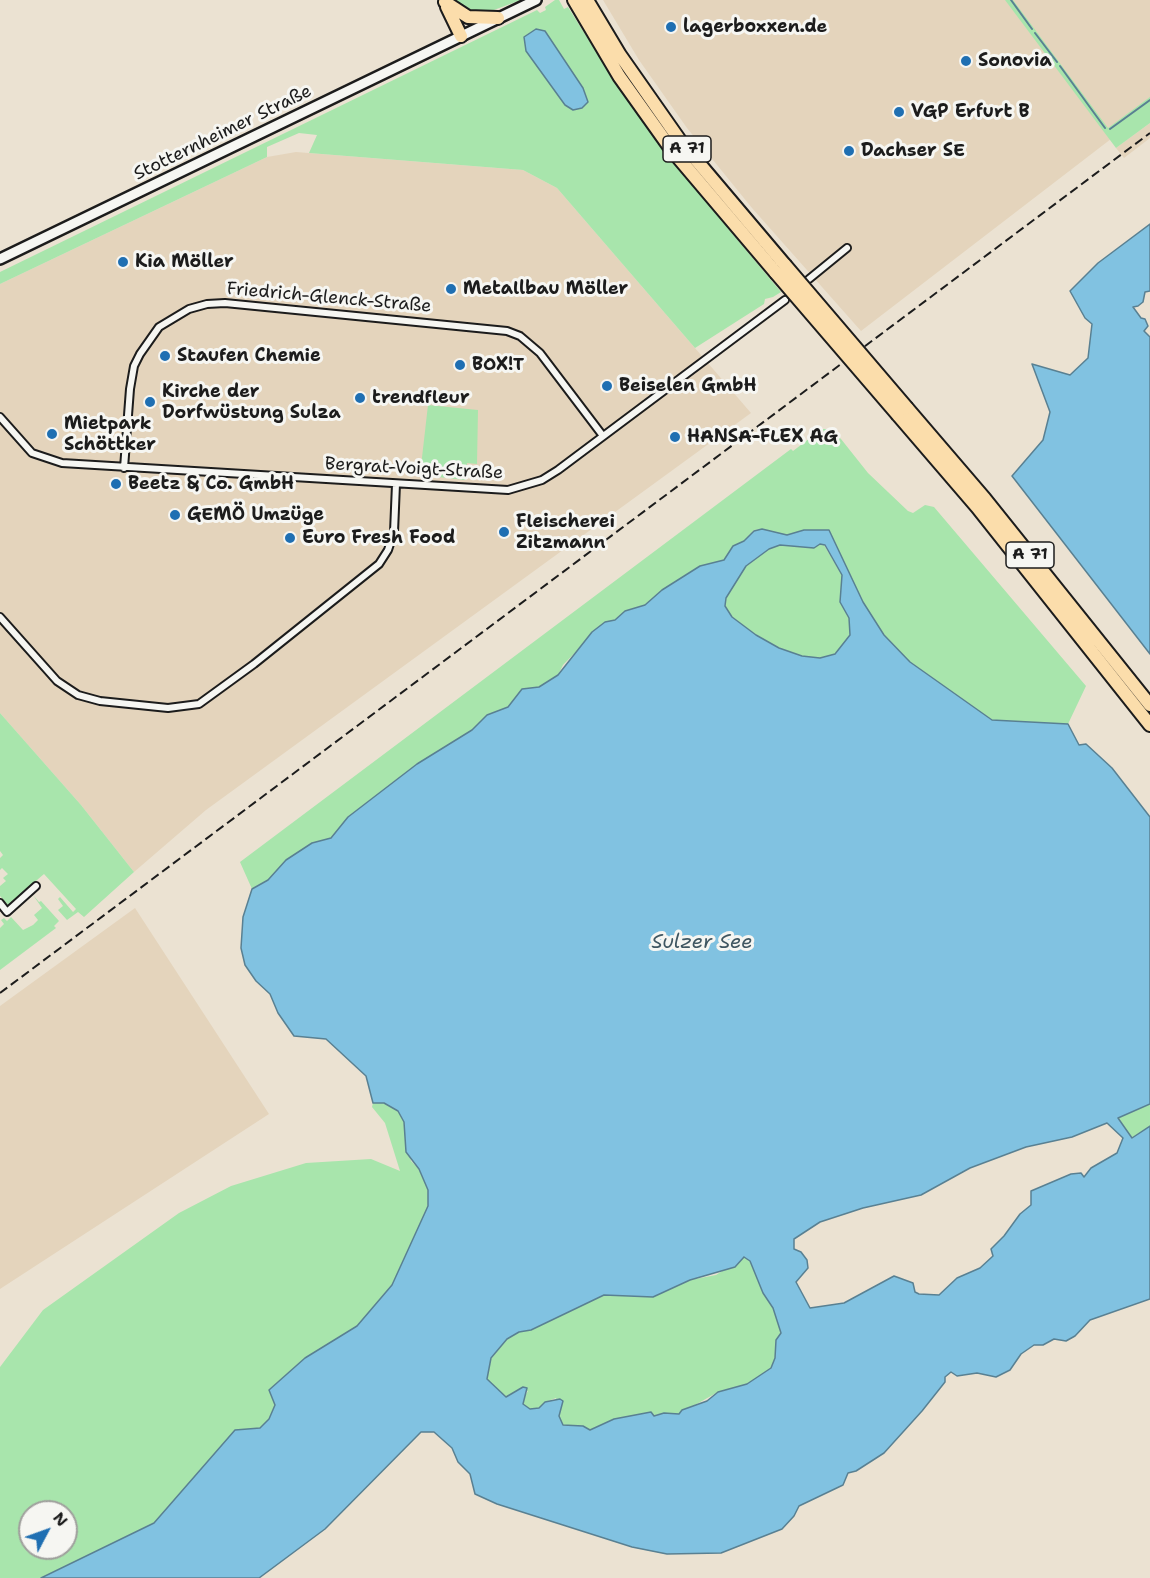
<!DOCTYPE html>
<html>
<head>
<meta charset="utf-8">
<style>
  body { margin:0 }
  #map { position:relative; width:1150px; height:1578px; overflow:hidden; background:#ebe2d2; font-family:"Shantell Sans",sans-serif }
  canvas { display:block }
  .north { position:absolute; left:18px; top:1500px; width:60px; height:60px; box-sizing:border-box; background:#f6f6f2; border:2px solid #9f9f9c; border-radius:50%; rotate:49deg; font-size:16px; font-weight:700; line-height:24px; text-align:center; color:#1c1c1c }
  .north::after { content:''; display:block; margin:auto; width:21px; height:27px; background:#1f6fb2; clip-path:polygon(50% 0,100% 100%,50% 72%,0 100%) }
</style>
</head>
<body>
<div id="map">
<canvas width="1150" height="1578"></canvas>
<div class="north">N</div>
</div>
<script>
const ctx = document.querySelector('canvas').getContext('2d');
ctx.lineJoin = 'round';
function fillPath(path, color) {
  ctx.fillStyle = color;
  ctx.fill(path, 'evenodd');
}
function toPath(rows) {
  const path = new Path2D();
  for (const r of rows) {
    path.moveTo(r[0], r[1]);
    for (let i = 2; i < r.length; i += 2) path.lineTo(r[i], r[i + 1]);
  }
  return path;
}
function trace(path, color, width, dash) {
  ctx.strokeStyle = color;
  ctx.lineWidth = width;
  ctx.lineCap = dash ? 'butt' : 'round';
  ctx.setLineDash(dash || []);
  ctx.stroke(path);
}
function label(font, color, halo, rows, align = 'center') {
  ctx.font = font + ' "Shantell Sans",sans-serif';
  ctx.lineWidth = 6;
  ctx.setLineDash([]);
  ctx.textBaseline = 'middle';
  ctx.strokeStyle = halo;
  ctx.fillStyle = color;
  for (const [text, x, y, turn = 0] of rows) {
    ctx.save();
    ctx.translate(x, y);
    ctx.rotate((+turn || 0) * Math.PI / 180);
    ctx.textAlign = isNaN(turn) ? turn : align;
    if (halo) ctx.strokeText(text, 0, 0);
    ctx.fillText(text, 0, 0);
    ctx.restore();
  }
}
const built = toPath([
  [603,0,1150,0,1150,109,861,331,752,208,687,128,639,60],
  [1150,123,1150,138,1124,158,1116,148],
  [296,152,523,170,557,188,751,413,206,810,134,872,81,805,0,713,0,284,267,157],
  [135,908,269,1114,0,1289,0,1006]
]);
const green = toPath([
  [452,0,521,0,483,14,469,14],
  [555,0,559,0,564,9,568,7,622,93,667,155,781,292,773,297,765,299,764,304,695,348,557,188,523,170,309,153,317,135,299,133,267,147,267,157,0,284,0,272,537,10,540,13,546,10,545,7],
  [1005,0,1013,0,1108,128,1150,97,1150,123,1116,148],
  [428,405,478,410,477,464,467,463,465,480,420,475],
  [822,429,830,429,841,439,868,473,908,511,913,513,925,505,934,507,1086,686,1068,724,992,720,910,662,884,635,863,602,829,530,804,530,787,535,762,529,754,530,744,541,733,546,724,560,700,566,662,590,645,605,625,611,615,620,605,622,563,665,558,675,539,687,522,689,508,707,487,715,472,730,417,764,348,817,331,838,312,843,287,860,268,880,252,889,240,862,791,449,793,451],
  [820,544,824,545,842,575,840,602,849,618,850,635,835,654,820,658,802,656,779,648,756,635,732,617,725,606,726,598,746,566,769,549,780,545,814,548],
  [0,713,81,805,134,872,84,917,78,912,67,920,58,910,63,906,58,899,60,897,73,912,76,909,44,874,8,905,0,896,0,886,6,881,3,878,8,874,2,868,0,870,0,858,3,855,0,851],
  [33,895,39,902,41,901,59,921,54,926,56,928,0,970,0,928,4,924,1,920,4,918,7,921,11,917,23,930,33,925,38,920,34,915,42,908],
  [373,1103,384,1103,398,1111,404,1122,411,1161,419,1169,428,1190,428,1206,392,1285,357,1326,305,1358,275,1405,269,1419,260,1428,235,1431,154,1523,41,1578,0,1578,0,1367,43,1310,179,1213,231,1186,306,1163,371,1159,400,1171,385,1123,372,1107],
  [30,1512,66,1512,66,1548,30,1548],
  [1150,1104,1150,1126,1132,1139,1118,1118],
  [744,1257,750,1261,763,1293,775,1311,781,1333,776,1340,775,1358,771,1368,747,1384,718,1392,679,1414,631,1416,614,1419,590,1430,583,1426,563,1425,559,1421,556,1398,545,1402,539,1408,530,1409,525,1406,522,1400,528,1391,506,1397,487,1379,491,1359,507,1339,519,1332,531,1330,604,1295,653,1297,690,1280,716,1275]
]);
const water = toPath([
  [536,29,545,31,583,88,588,102,582,108,573,110,565,105,526,51,524,37,536,29],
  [1150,224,1150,291,1145,292,1143,302,1138,306,1133,307,1141,318,1145,319,1148,326,1144,331,1150,337,1150,654,1012,476,1043,440,1050,412,1032,364,1070,375,1088,358,1092,324,1085,318,1070,291,1098,263,1150,224],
  [762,529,787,535,804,530,829,530,863,602,884,635,910,662,992,720,1068,724,1079,745,1086,744,1112,768,1150,817,1150,1104,1118,1118,1132,1138,1150,1126,1150,1299,1090,1320,1075,1336,1066,1341,1054,1339,1043,1345,1034,1345,1021,1354,1010,1370,996,1377,977,1373,957,1376,951,1372,945,1377,945,1382,922,1411,884,1453,856,1471,848,1473,843,1485,799,1506,794,1516,782,1529,721,1553,667,1554,632,1547,497,1504,475,1494,470,1474,458,1462,452,1448,434,1432,421,1432,325,1529,259,1578,41,1578,154,1523,235,1430,260,1428,269,1419,275,1405,269,1390,305,1358,357,1326,392,1285,428,1206,428,1190,419,1169,406,1152,404,1122,398,1111,384,1103,373,1103,366,1076,326,1039,294,1036,278,1013,270,994,256,981,245,965,241,948,243,917,252,889,268,880,286,860,312,843,331,838,348,817,417,764,472,730,487,715,508,707,522,689,539,687,558,675,592,632,605,622,615,620,625,611,645,605,662,590,700,566,724,560,733,546,744,541,754,531,762,529],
  [820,544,825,545,842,575,840,602,849,618,850,635,835,654,820,658,802,656,779,648,756,635,732,617,725,606,726,598,746,566,769,549,780,545,814,548,820,544],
  [1107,1123,1123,1138,1117,1153,1091,1168,1084,1177,1081,1173,1071,1174,1031,1191,1031,1205,1020,1214,1004,1236,991,1249,993,1256,980,1268,957,1278,939,1295,919,1294,915,1292,913,1283,894,1276,844,1303,810,1308,796,1282,808,1268,807,1260,801,1252,794,1249,794,1239,820,1222,863,1208,921,1195,970,1168,1026,1147,1072,1137,1107,1123],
  [744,1257,750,1261,763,1293,773,1308,781,1333,776,1340,775,1358,771,1368,747,1384,718,1392,707,1401,682,1410,679,1414,664,1413,654,1416,651,1412,614,1419,590,1430,583,1426,563,1425,559,1416,563,1401,560,1399,545,1402,539,1408,530,1409,523,1404,527,1388,523,1387,506,1397,487,1379,491,1358,507,1339,519,1332,531,1330,604,1295,653,1297,690,1280,735,1267,744,1257]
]);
const stream = toPath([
  [1011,0,1032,29],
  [1035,33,1057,62],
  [1060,66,1105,128],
  [1110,129,1150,100]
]);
const minor = toPath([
  [809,279,847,248],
  [0,417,32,453,62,463,508,490,542,480,558,470,785,300],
  [124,468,130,389,134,366,140,354,159,327,189,309,207,304,225,303,507,331,520,336,540,353,603,436],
  [0,617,57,681,78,695,100,701,168,708,199,704,254,664,379,564,388,550,394,532,396,484],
  [0,903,7,912,36,886]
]);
const secondary = toPath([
  [0,259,536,0]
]);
const motorway = toPath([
  [574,0,619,76,671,149,776,273],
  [587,0,620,55,681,142,785,265],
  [445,2,468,17,498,18],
  [447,7,461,36],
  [907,408,985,499,1150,705],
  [898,415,977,507,1150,725]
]);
const rail = toPath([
  [0,993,1150,133]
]);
const motorwayBridge = toPath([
  [785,265,907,408],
  [776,273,898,415]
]);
const markers = [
  [671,27,6,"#1f6fb2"],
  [966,61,6,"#1f6fb2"],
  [899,112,6,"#1f6fb2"],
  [849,151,6,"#1f6fb2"],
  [123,262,6,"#1f6fb2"],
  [451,289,6,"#1f6fb2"],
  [165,356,6,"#1f6fb2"],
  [460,365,6,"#1f6fb2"],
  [607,386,6,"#1f6fb2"],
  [360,398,6,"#1f6fb2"],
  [150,402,6,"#1f6fb2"],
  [52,434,6,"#1f6fb2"],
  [675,437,6,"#1f6fb2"],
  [116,484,6,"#1f6fb2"],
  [175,515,6,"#1f6fb2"],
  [504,532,6,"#1f6fb2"],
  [290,538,6,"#1f6fb2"]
];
const shields = [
  [687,149,48],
  [1030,555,48]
];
const shieldNames = [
  ["A 71",687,149],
  ["A 71",1030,555]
];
const poiNames = [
  ["lagerboxxen.de",683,27],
  ["Sonovia",978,61],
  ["VGP Erfurt B",911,112],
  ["Dachser SE",861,151],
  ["Kia Möller",135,262],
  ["Metallbau Möller",463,289],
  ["Staufen Chemie",177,356],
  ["BOX!T",472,365],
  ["Beiselen GmbH",619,386],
  ["Kirche der",162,392],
  ["Dorfwüstung Sulza",162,413],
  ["trendfleur",372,398],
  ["Mietpark",64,424],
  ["Schöttker",64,445],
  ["HANSA-FLEX AG",687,437],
  ["Beetz & Co. GmbH",128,484],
  ["GEMÖ Umzüge",187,515],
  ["Fleischerei",516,522],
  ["Zitzmann",516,543],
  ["Euro Fresh Food",302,538]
];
const streetNames = [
  ["Stotternheimer Straße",223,133,-26],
  ["Friedrich-Glenck-Straße",329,298,5],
  ["Bergrat-Voigt-Straße",414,469,3]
];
const waterNames = [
  ["Sulzer See",702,943]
];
fillPath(built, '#e4d4bc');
fillPath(green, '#a8e5ac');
fillPath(water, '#81c2e1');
trace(water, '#598092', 1.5);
trace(stream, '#598092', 2);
trace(minor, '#1c1c1c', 10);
trace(secondary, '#1c1c1c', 14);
trace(motorway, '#1c1c1c', 16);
trace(minor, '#f6f6f2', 6);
trace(secondary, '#f6f6f2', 9);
trace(motorway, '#fbddab', 12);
trace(rail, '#1c1c1c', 2, [9, 4.5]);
trace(motorwayBridge, '#1c1c1c', 16, []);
trace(motorwayBridge, '#fbddab', 12);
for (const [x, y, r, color] of markers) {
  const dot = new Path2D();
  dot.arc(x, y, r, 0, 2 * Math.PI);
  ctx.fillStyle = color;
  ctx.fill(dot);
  trace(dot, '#f6f6f2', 2);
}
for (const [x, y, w] of shields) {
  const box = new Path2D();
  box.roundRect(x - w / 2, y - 13, w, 26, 4.5);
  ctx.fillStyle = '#f6f6f2';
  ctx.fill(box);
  trace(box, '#1c1c1c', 1.5);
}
label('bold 16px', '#1c1c1c', null, shieldNames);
label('bold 18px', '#1c1c1c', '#f6f6f2', poiNames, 'left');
label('18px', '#1c1c1c', '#f6f6f2', streetNames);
label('italic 20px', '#3f5661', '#f6f6f2', waterNames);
</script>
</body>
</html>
